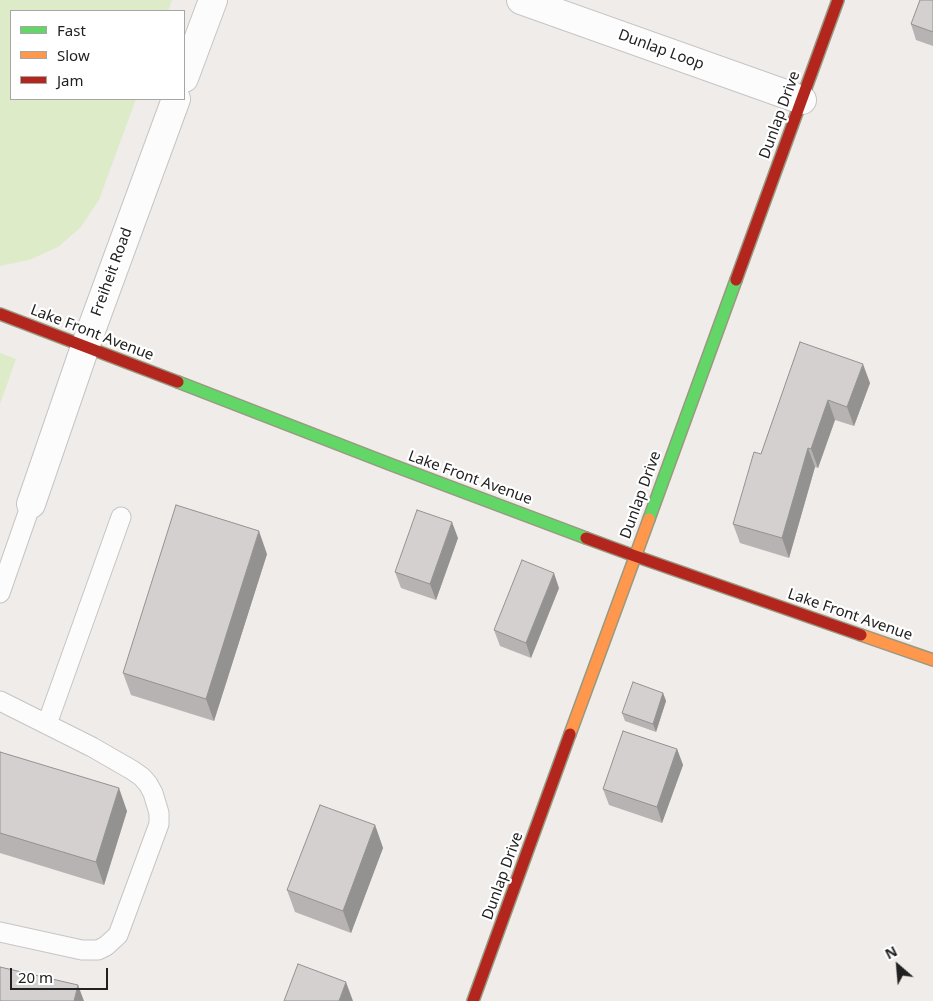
<!DOCTYPE html>
<html>
<head>
<meta charset="utf-8">
<style>
  body { margin:0 }
  #map { position:relative; width:933px; height:1001px; overflow:hidden; background:#efece9; font-family:"Noto Sans",sans-serif }
  canvas { display:block }
  .legend { position:absolute; left:10px; top:10px; width:175px; height:90px; box-sizing:border-box; background:#fff; border:1px solid #a6a6a6; margin:0; padding:6px 9px; list-style:none; font-size:15px; color:#212121 }
  .legend li { display:flex; align-items:center; gap:10px; height:25px }
  .legend b { width:25px; border:1px solid #a6a6a6 }
  .north { position:absolute; left:873px; top:941px; width:50px; height:50px; -webkit-text-stroke:4px #fff; paint-order:stroke; rotate:333deg; font-size:14px; font-weight:700; line-height:20px; text-align:center; color:#212121 }
  .north::after { content:''; display:block; margin:auto; width:18px; height:22px; background:#212121; clip-path:polygon(50% 0,100% 100%,50% 72%,0 100%) }
  .scale { position:absolute; left:10px; top:968px; width:98px; height:22px; box-sizing:border-box; border:2px solid #212121; border-top:0; padding-left:6px; font-size:15px; line-height:18px; white-space:nowrap; color:#212121; -webkit-text-stroke:4px #fff; paint-order:stroke }
</style>
</head>
<body>
<div id="map">
<canvas width="933" height="1001"></canvas>
<ul class="legend">
<li><b style="height:6px;background:#63d668"></b>Fast</li>
<li><b style="height:6px;background:#ff974d"></b>Slow</li>
<li><b style="height:6px;background:#b3261e"></b>Jam</li>
</ul>
<div class="north">N</div>
<div class="scale">20 m</div>
</div>
<script>
const ctx = document.querySelector('canvas').getContext('2d');
ctx.lineJoin = 'round';
function fillPath(path, color) {
  ctx.fillStyle = color;
  ctx.fill(path, 'evenodd');
}
function toPath(rows) {
  const path = new Path2D();
  for (const r of rows) {
    path.moveTo(r[0], r[1]);
    for (let i = 2; i < r.length; i += 2) path.lineTo(r[i], r[i + 1]);
  }
  return path;
}
function trace(path, color, width, dash) {
  ctx.strokeStyle = color;
  ctx.lineWidth = width;
  ctx.lineCap = dash ? 'butt' : 'round';
  ctx.setLineDash(dash || []);
  ctx.stroke(path);
}
function label(font, color, halo, rows, align = 'center') {
  ctx.font = font + ' "Noto Sans",sans-serif';
  ctx.lineWidth = 4.5;
  ctx.setLineDash([]);
  ctx.textBaseline = 'middle';
  ctx.strokeStyle = halo;
  ctx.fillStyle = color;
  for (const [text, x, y, turn = 0] of rows) {
    ctx.save();
    ctx.translate(x, y);
    ctx.rotate((+turn || 0) * Math.PI / 180);
    ctx.textAlign = isNaN(turn) ? turn : align;
    if (halo) ctx.strokeText(text, 0, 0);
    ctx.fillText(text, 0, 0);
    ctx.restore();
  }
}
const grass = toPath([
  [0,0,172,0,168,11,11,11,11,99,136,99,99,200,80,228,58,247,29,260,0,266],
  [0,353,16,359,0,404]
]);
const lane = toPath([
  [0,593,31,504],
  [0,701,92,747,132,770,142,777,148,784,153,793,159,813,159,824,121,927,118,935,106,946,98,950,82,950,0,932],
  [47,724,121,517]
]);
const street = toPath([
  [521,0,802,100],
  [184,78,213,0],
  [31,504,85,347,176,99]
]);
const fast = toPath([
  [178,382,392,465,586,538],
  [649,519,736,280]
]);
const slow = toPath([
  [861,635,933,660],
  [570,734,649,519]
]);
const jam = toPath([
  [736,280,838,0],
  [0,314,178,382],
  [586,538,635,556,861,635],
  [473,1001,570,734]
]);
const wall = toPath([
  [933,0,933,46,916,40,911,24],
  [800,342,870,383,854,426,835,420,818,468,815,467,789,558,740,543,733,524,761,454],
  [458,538,436,600,401,588,395,572],
  [267,554,214,721,131,695,123,673],
  [559,588,531,658,500,646,494,630],
  [663,693,666,701,656,732,625,721,622,713],
  [677,749,683,765,662,823,609,805,603,789],
  [0,752,127,811,104,885,0,853],
  [375,825,383,848,351,933,295,912,287,890]
]);
const shadedWall = toPath([
  [863,364,870,383,854,426,847,407],
  [828,400,835,420,818,468,811,449],
  [808,448,815,467,789,558,782,538],
  [452,522,458,538,436,600,430,584],
  [259,531,267,554,214,721,206,699],
  [554,573,559,588,531,658,526,643],
  [663,693,666,701,656,732,653,724],
  [677,749,683,765,662,823,657,807],
  [119,788,127,811,104,885,96,862],
  [375,825,383,848,351,933,343,911],
  [346,982,353,1001,339,1001],
  [78,985,84,1001,74,1001]
]);
const building = toPath([
  [920,0,933,0,933,32,911,24,920,0],
  [800,342,863,364,847,407,828,400,811,449,808,448,782,538,733,524,754,452,761,454,800,342],
  [176,505,259,531,206,699,123,673,176,505],
  [417,510,452,522,430,584,395,572,417,510],
  [522,560,554,573,526,643,494,630,522,560],
  [633,682,663,693,653,724,622,713,633,682],
  [623,731,677,749,657,807,603,789,623,731],
  [0,752,119,788,96,862,0,833,0,752],
  [320,805,375,825,343,911,287,890,320,805],
  [298,964,346,982,339,1001,284,1001,298,964],
  [0,967,78,985,74,1001,0,1001,0,967]
]);
const streetNames = [
  ["Dunlap Loop",661,50,20],
  ["Dunlap Drive",780,115,-70],
  ["Freiheit Road",112,272,-70],
  ["Lake Front Avenue",92,333,21],
  ["Lake Front Avenue",470,478,20],
  ["Dunlap Drive",641,495,-70],
  ["Lake Front Avenue",850,615,19],
  ["Dunlap Drive",503,876,-70]
];
fillPath(grass, '#ddebc9');
trace(lane, '#c6c5c4', 21);
trace(street, '#c6c5c4', 30);
trace(fast, '#999880', 14);
trace(slow, '#999880', 14);
trace(jam, '#999880', 14);
trace(lane, '#fdfcfc', 19);
trace(street, '#fdfcfc', 28);
trace(fast, '#63d668', 11);
trace(slow, '#ff974d', 11);
trace(jam, '#b3261e', 11);
fillPath(wall, '#b6b3b2');
fillPath(shadedWall, '#949291');
fillPath(building, '#d4d0cf');
trace(building, '#949291', 1);
label('15px', '#212121', '#fff', streetNames);
</script>
</body>
</html>
